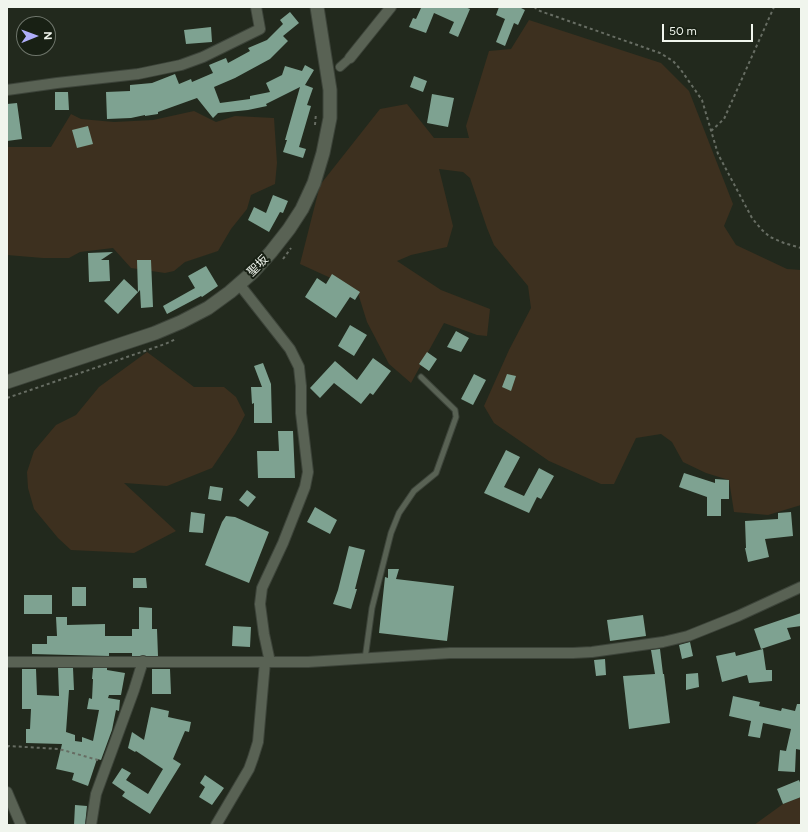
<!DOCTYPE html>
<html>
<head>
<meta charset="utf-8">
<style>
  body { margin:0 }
  #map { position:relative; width:808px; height:832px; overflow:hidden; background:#22291d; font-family:Figtree,sans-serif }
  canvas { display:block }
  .frame { position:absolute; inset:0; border:8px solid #f0f5ed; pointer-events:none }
  .north { position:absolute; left:16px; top:16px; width:40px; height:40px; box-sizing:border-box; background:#182014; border:1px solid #6e756b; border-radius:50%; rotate:89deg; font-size:11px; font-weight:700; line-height:16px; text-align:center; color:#f0f5ed }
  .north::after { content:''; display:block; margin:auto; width:14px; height:18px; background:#afaefa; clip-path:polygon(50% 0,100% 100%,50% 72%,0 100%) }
  .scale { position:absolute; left:662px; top:24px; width:91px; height:18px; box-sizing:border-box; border:2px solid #f0f5ed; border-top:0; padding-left:5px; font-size:12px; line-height:14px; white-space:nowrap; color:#f0f5ed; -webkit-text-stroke:3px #182014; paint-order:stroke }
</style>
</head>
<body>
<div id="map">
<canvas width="808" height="832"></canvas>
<div class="frame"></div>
<div class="north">N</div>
<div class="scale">50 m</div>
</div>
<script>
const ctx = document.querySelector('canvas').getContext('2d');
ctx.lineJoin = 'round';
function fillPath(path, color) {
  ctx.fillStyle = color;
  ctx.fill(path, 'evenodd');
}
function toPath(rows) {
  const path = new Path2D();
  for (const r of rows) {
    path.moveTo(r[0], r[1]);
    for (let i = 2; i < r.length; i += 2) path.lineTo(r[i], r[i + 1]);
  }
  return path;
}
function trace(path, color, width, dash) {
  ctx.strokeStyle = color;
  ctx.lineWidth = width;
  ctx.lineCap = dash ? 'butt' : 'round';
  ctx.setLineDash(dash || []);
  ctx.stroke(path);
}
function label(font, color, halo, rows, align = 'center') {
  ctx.font = font + ' Figtree,"Noto Sans JP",sans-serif';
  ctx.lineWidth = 4;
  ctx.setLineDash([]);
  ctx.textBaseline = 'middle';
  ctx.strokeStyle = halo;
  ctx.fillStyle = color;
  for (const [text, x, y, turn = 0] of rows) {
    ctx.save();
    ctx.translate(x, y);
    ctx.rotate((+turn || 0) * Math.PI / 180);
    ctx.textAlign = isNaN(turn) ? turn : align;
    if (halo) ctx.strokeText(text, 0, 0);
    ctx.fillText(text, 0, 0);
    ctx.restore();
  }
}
const green = toPath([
  [529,20,661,63,689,91,733,204,724,226,736,245,787,269,801,270,801,505,768,515,734,512,729,480,706,473,683,462,672,442,661,434,636,438,614,484,601,484,549,461,494,423,484,406,509,350,531,308,528,286,494,245,487,228,470,178,463,172,439,169,453,226,447,247,411,255,397,261,441,290,490,309,487,336,477,335,444,323,411,383,389,364,367,322,357,290,300,264,320,185,380,109,407,104,434,138,469,138,466,126,489,51,511,49],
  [194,111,216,122,235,116,274,118,277,163,275,184,251,195,247,209,231,229,218,251,185,262,174,271,165,273,131,268,113,248,80,252,69,258,43,258,7,255,7,147,51,147,71,114,81,119,114,122,153,120],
  [147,352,194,387,224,387,236,397,245,415,235,434,212,468,167,486,124,483,176,531,134,553,71,550,58,538,34,509,28,488,27,472,34,451,56,425,76,415,99,387],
  [801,797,801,825,754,825,783,804]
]);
const building = toPath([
  [420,7,465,7,470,9,458,37,449,33,454,22,434,13,426,33,409,27,413,18,416,19,421,8],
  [499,7,519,7,525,10,518,25,514,23,505,46,496,42,505,19,496,15],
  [290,12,299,23,283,36,288,41,270,59,235,78,214,87,220,103,250,99,250,96,270,92,266,83,282,75,285,66,302,71,305,65,314,70,305,85,313,88,307,105,311,106,299,147,306,149,303,158,283,152,287,140,285,140,300,87,266,104,267,106,248,110,218,113,213,118,197,98,158,112,158,114,145,116,145,115,131,118,107,119,106,92,130,91,130,85,152,83,175,74,179,84,191,79,192,82,213,73,209,65,226,58,228,63,250,51,248,48,267,40,283,24,280,20],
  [211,27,212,42,186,44,184,30],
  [414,76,427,81,423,92,410,87],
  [55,92,68,92,69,110,55,110],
  [432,94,454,98,448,127,427,123],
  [17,103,22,139,7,141,7,104],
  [88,126,93,144,77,148,72,130],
  [273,195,288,201,283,213,280,212,269,232,248,220,254,207,266,213],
  [113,252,101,260,109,260,110,281,89,282,88,253],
  [137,260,151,260,153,307,141,308,140,290,118,314,104,301,124,279,138,292],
  [206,266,218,286,202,297,201,296,167,314,163,306,195,288,188,276],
  [332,274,360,292,355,300,350,297,336,318,305,297,317,278,326,284],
  [350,325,367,335,354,356,338,346],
  [456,331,469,338,461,352,447,347],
  [427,352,437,359,429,371,419,364],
  [373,358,391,371,373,395,370,393,361,404,334,383,320,398,310,388,335,361,357,380],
  [263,363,271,384,272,423,254,423,254,403,252,404,251,387,262,387,254,366],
  [474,374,486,380,473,405,461,399],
  [507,374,516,376,511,391,502,387],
  [278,431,293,431,295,478,258,478,257,451,279,451],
  [506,450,520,457,504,487,524,496,539,468,554,476,541,499,537,497,529,513,484,493],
  [684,473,715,483,715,479,729,480,729,499,721,499,721,516,707,516,707,497,679,487],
  [210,486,223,488,221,501,208,499],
  [247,490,256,497,248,507,239,500],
  [315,507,337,520,330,534,307,522],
  [191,512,205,514,203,533,189,532],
  [791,512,793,536,765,539,769,557,748,562,745,548,746,548,745,521,778,519,778,513],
  [226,516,235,517,269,532,249,583,205,565,222,522],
  [349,546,365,550,355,589,357,589,351,609,333,604,338,590],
  [388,569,399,569,396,579,454,586,447,641,379,633,385,577,388,578],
  [133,578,146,578,147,588,133,588],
  [72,587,86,587,86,606,72,606],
  [24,595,52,595,52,614,24,614],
  [139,607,152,608,152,629,157,629,158,656,132,656,132,653,109,653,109,656,32,654,32,644,47,644,47,636,57,636,56,617,67,617,67,625,105,624,105,636,132,636,132,629,139,629],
  [801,613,801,626,787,628,791,639,761,649,754,629],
  [643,615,646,636,610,641,607,620],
  [233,626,251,627,250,647,232,646],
  [690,642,693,656,682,659,679,645],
  [660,649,663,674,664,674,670,723,629,729,623,676,655,674,651,650],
  [763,649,766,670,772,670,772,681,749,683,747,675,722,682,716,656,735,652,736,656],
  [605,659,606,675,596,676,594,660],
  [58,668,73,668,74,690,69,690,66,732,75,735,75,741,82,742,82,737,93,741,99,710,87,709,89,698,92,699,93,679,92,679,93,668,107,668,107,670,125,673,121,695,109,695,108,698,120,700,119,711,116,710,112,730,101,760,97,759,88,786,72,780,74,773,56,769,62,744,26,743,26,729,30,729,31,709,22,709,22,669,36,669,37,695,59,696],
  [152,669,170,669,171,694,152,694],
  [698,673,699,687,686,690,686,674],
  [733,696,760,702,759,706,781,711,782,708,795,711,797,704,801,704,801,750,796,749,795,772,778,771,780,750,786,751,791,729,763,723,760,738,748,736,751,721,729,716],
  [151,707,169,711,168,717,191,722,189,732,185,731,173,759,181,764,150,814,122,796,125,792,112,783,122,768,131,773,126,780,148,794,163,769,136,751,135,752,128,748,132,732,144,740],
  [205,775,224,788,212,805,199,797,205,787,200,783],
  [799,780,801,785,801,797,783,804,777,789],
  [75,805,87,806,85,825,74,825]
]);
const path = toPath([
  [534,7,540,11,660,53,673,61,681,70,702,100,718,154,752,218,761,229,770,237,784,243,801,248],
  [315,125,316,113],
  [711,131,724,119,774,7],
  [283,259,291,248],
  [7,398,165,344,176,339],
  [7,747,9,746,59,749,98,760]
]);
const service = toPath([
  [365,659,372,608,391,533,399,513,414,491,436,473,456,417,455,410,421,377]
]);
const pedestrian = toPath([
  [340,67,350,58]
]);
const minor = toPath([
  [350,58,391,7],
  [7,90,57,83,138,74,181,65,203,57,260,29,256,7],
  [239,284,290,349,299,367,301,386,301,413,308,472,305,487,283,543,262,588,260,604,264,634,270,662],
  [7,662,308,662,450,653,573,653,592,652,663,642,688,636,738,616,801,587],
  [7,792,21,825],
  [91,825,96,794,134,690,143,661],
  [216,825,249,769,253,758,258,742,265,662]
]);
const tertiary = toPath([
  [7,382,155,333,181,322,208,308,230,292,253,272,271,252,289,229,302,209,314,183,323,153,330,118,330,90,317,7]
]);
const streetNames = [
  ["聖坂",258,266,-45]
];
fillPath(green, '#3d301f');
fillPath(building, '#7ea291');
trace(service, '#3d443a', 7);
trace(pedestrian, '#3d443a', 10);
trace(minor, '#3d443a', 12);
trace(tertiary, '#3d443a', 15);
trace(path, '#676d63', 2, [3, 3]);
trace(service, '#596254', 5);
trace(pedestrian, '#596254', 8);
trace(minor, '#596254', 10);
trace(tertiary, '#596254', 13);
label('12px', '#f0f5ed', '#182014', streetNames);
</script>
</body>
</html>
